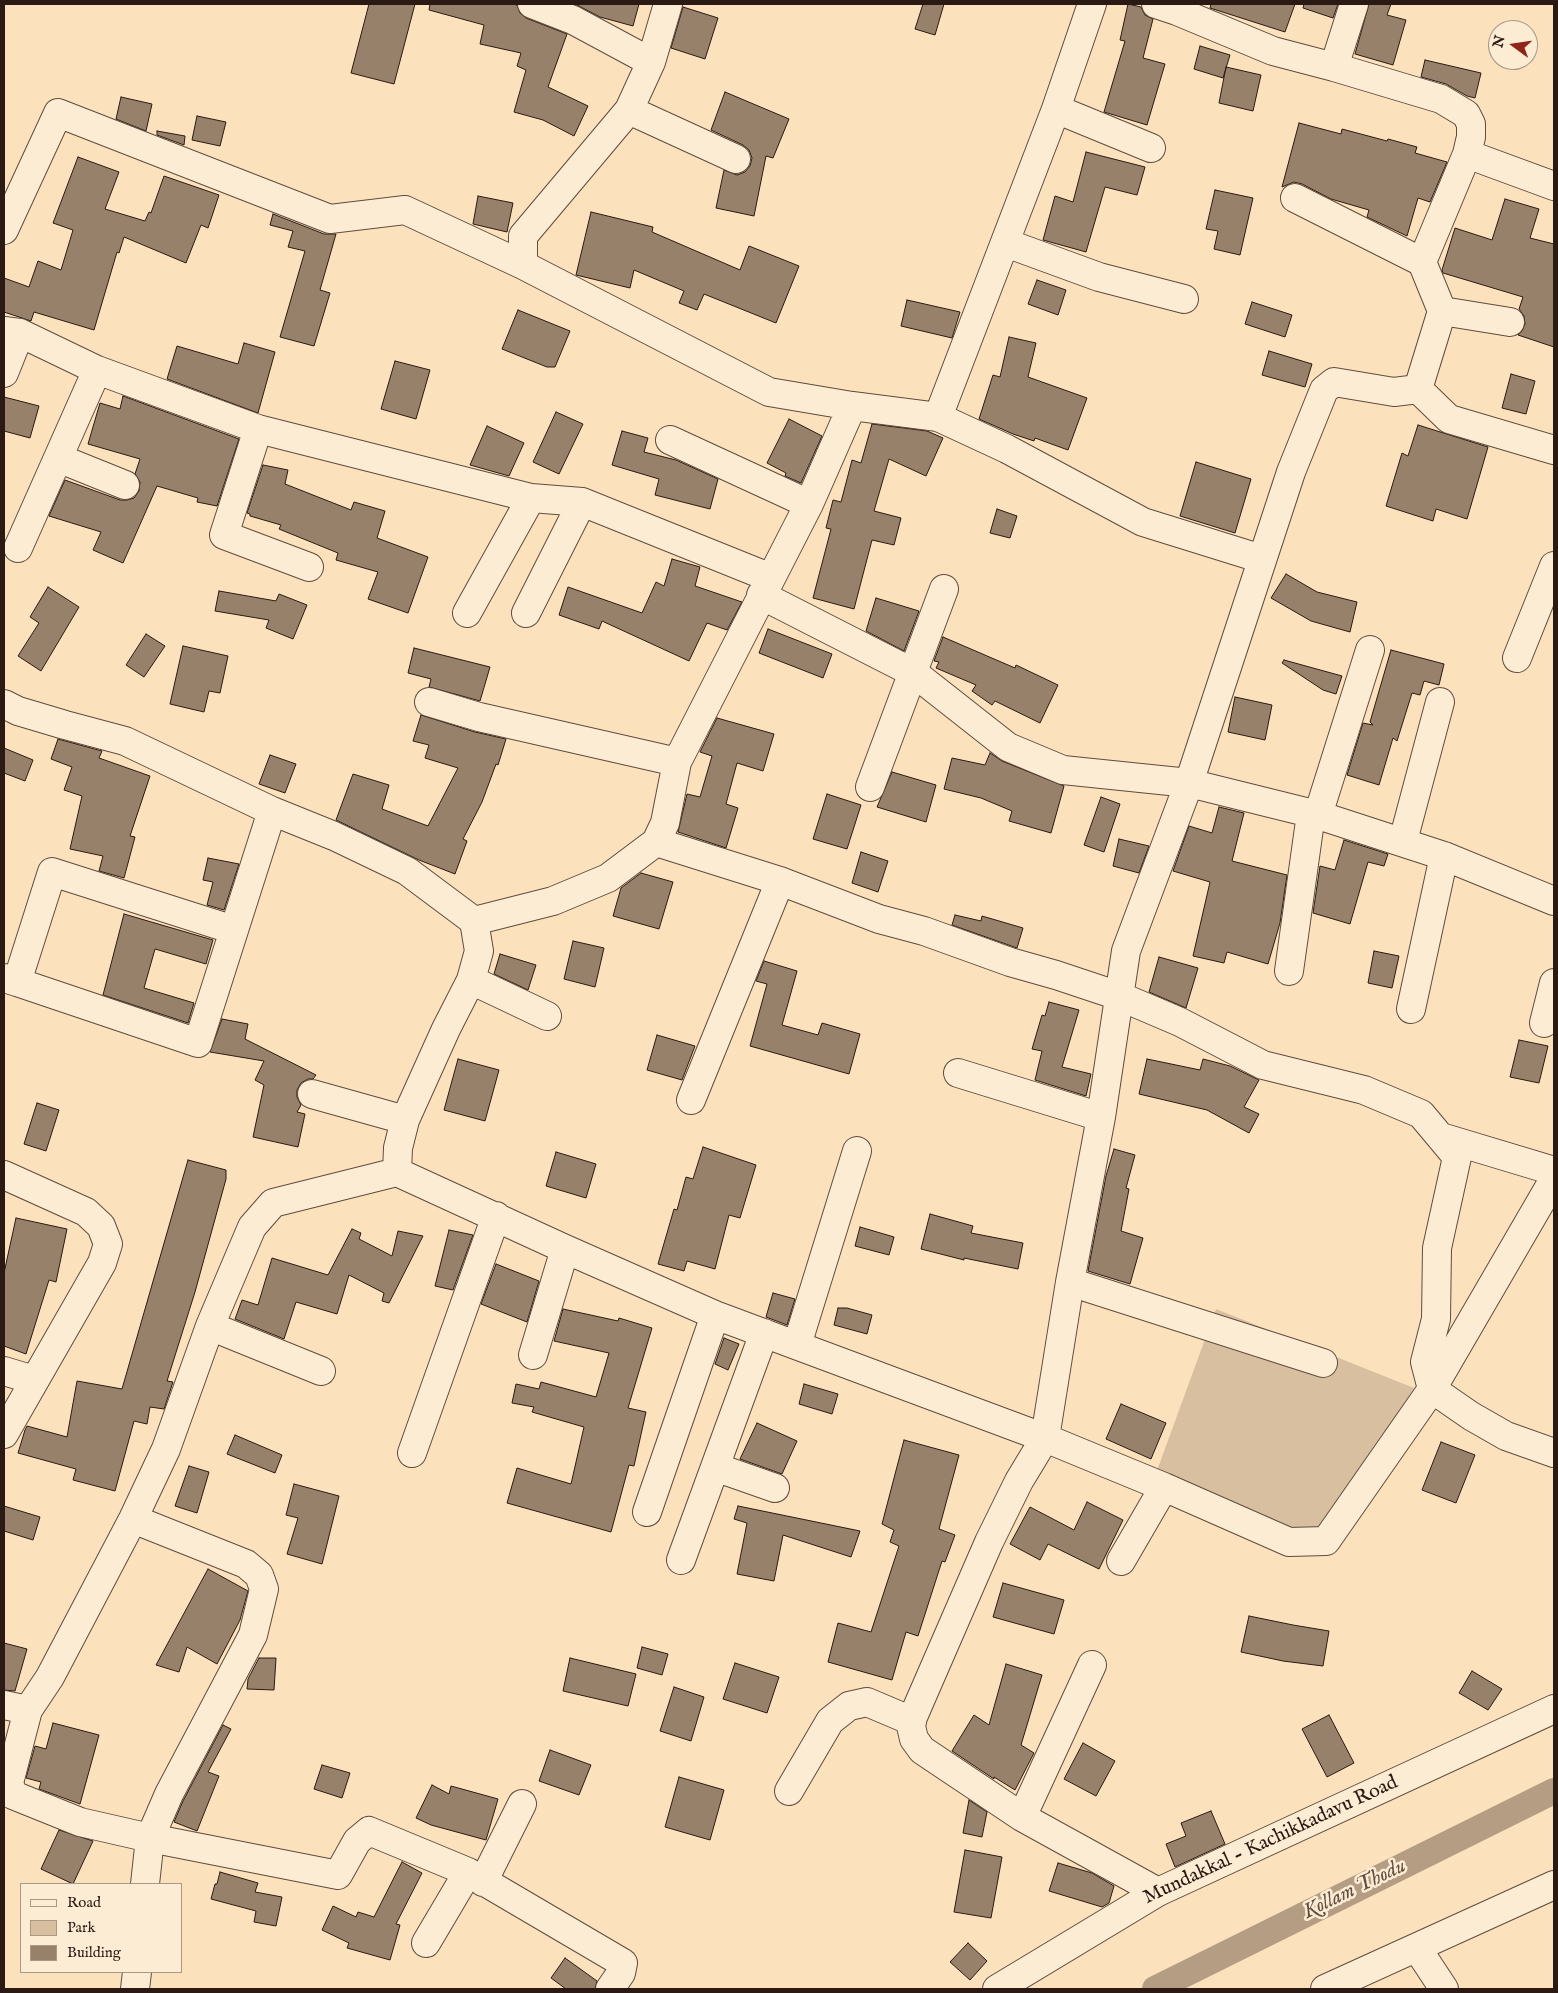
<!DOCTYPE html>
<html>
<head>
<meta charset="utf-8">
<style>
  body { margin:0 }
  #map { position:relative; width:1558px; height:1993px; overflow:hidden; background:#fce1bd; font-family:"IM FELL English",serif }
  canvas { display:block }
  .frame { position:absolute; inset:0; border:5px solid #2b1a13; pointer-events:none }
  .legend { position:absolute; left:20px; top:1883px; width:162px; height:90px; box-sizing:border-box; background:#fdecd4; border:1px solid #a99887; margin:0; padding:6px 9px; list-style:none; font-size:15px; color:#2b1a13 }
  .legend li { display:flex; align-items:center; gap:10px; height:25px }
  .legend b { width:25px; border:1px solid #a99887 }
  .north { position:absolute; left:1488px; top:20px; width:50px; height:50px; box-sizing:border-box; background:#fdecd4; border:1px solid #a99887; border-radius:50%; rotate:284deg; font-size:14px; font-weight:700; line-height:20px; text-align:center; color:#2b1a13 }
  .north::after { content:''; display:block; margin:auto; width:18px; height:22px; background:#8f2418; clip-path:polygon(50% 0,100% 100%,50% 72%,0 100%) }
</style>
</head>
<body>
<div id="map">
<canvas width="1558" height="1993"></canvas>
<div class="frame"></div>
<ul class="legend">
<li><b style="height:6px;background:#fdecd4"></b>Road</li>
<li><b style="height:14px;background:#d8bfa0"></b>Park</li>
<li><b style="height:14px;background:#98816b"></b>Building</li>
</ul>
<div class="north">N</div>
</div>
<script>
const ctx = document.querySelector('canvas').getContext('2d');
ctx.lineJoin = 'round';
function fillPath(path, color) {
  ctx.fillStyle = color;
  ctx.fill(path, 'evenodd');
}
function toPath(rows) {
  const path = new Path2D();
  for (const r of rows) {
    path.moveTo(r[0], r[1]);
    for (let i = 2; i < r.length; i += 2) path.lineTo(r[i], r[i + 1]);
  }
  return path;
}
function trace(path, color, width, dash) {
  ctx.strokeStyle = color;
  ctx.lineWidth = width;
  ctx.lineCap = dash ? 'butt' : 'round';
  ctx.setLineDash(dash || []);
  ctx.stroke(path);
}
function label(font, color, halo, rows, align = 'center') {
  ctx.font = font + ' "IM FELL English",serif';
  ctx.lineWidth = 5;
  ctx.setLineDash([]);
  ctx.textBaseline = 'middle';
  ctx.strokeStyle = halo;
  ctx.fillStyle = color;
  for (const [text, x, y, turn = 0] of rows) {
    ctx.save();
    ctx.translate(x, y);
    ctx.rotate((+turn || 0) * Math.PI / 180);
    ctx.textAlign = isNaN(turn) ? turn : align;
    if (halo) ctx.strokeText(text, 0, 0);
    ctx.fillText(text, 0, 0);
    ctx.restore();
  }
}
const green = toPath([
  [1216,1309,1414,1388,1327,1531,1293,1534,1155,1476]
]);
const canal = toPath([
  [1155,1989,1554,1791]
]);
const building = toPath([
  [369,4,415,4,394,84,351,73,369,4],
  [430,4,513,4,517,5,520,13,526,18,567,34,548,87,588,106,574,136,543,120,514,112,526,70,517,66,521,53,480,44,484,25,429,10,430,4],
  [575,4,639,4,633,26,600,17,575,4],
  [923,4,944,4,935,35,915,29,923,4],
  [1128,4,1141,7,1145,15,1153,19,1143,58,1165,64,1147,125,1104,112,1125,41,1120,40,1128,4],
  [1211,4,1295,4,1285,32,1210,8,1211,4],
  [1304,4,1338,4,1333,18,1303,8,1304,4],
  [1369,4,1391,4,1387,15,1406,20,1393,65,1355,54,1369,4],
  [683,7,718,18,705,59,671,48,683,7],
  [1200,46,1230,55,1223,78,1194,69,1200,46],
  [1425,60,1481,73,1475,98,1467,96,1446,84,1421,77,1425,60],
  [1226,67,1261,75,1253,111,1219,103,1226,67],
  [725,92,789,119,773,158,766,156,754,216,716,208,724,170,737,175,745,172,750,166,752,158,749,150,743,145,711,130,725,92],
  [121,97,152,104,146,131,116,119,121,97],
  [197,116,226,122,220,146,192,140,197,116],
  [1299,123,1341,134,1342,129,1387,141,1388,139,1417,147,1415,153,1447,162,1430,202,1418,198,1407,236,1367,217,1369,210,1331,199,1302,184,1294,182,1282,187,1299,123],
  [157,131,185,136,184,145,157,135,157,131],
  [1086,152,1145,167,1137,195,1105,187,1086,252,1043,240,1055,196,1073,202,1086,152],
  [78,157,119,172,105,209,145,221,149,212,151,213,164,176,219,195,208,228,201,225,186,263,124,237,119,253,117,252,94,330,34,312,31,321,4,312,4,278,29,287,38,261,61,270,73,230,53,223,78,157],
  [1215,190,1253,198,1240,255,1214,249,1218,231,1206,229,1215,190],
  [478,196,513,203,507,232,473,224,478,196],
  [1505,199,1539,209,1530,238,1554,244,1554,347,1518,335,1522,331,1525,324,1524,316,1519,309,1523,297,1443,273,1442,270,1455,228,1492,240,1505,199],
  [591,212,653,227,652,232,740,270,749,246,799,266,776,323,704,294,697,310,679,303,684,291,634,270,630,288,576,275,591,212],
  [273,214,324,234,336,234,320,290,330,293,314,346,280,337,305,251,288,247,293,231,270,225,273,214],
  [1037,280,1066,290,1058,315,1028,304,1037,280],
  [907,300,960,312,952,338,901,326,907,300],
  [1252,302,1292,315,1285,337,1245,324,1252,302],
  [518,310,570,331,555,367,547,367,502,349,518,310],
  [1009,337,1036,343,1028,377,1087,398,1068,450,1035,438,1034,441,1013,434,979,419,993,375,1000,377,1009,337],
  [244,343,275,352,258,413,167,379,177,346,238,364,244,343],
  [1269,351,1312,364,1305,387,1262,375,1269,351],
  [395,361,430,370,416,419,381,409,395,361],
  [1511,374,1535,381,1526,414,1502,408,1511,374],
  [123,396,239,439,217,506,197,502,198,498,157,486,123,563,93,550,101,532,49,516,65,480,120,500,127,500,134,498,139,491,140,482,135,474,140,459,88,444,100,403,120,409,123,396],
  [4,397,39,406,30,438,4,431,4,397],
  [556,412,583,424,559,474,533,462,556,412],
  [789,419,822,436,801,483,785,476,786,473,767,463,789,419],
  [872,424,927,431,943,438,926,476,889,459,874,511,901,518,894,545,872,540,854,609,813,598,831,529,826,528,833,500,841,502,852,460,861,463,872,424],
  [1418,425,1488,447,1467,519,1436,509,1433,521,1386,506,1402,453,1408,456,1418,425],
  [487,426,524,443,509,476,470,465,487,426],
  [622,431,648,438,644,452,676,460,718,479,710,509,655,495,659,479,612,465,622,431],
  [1196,462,1251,479,1235,533,1180,516,1196,462],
  [263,465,288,470,285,484,351,510,354,502,385,511,377,538,428,557,408,613,368,599,378,572,336,560,338,553,279,529,281,525,250,516,250,514,247,513,263,465],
  [997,509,1017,516,1010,538,990,533,997,509],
  [672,559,700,567,695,586,742,602,727,630,707,623,689,661,602,621,599,629,559,615,568,587,642,613,656,582,664,586,672,559],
  [1286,574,1317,592,1357,602,1350,632,1311,621,1271,598,1286,574],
  [48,587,79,607,41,671,18,656,39,623,30,617,48,587],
  [219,591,276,601,279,594,307,605,293,639,266,628,269,620,215,611,219,591],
  [876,598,919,611,904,651,866,631,876,598],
  [768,629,832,654,823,678,759,653,768,629],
  [146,634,165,646,144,677,126,665,146,634],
  [943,637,1015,668,1016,665,1058,685,1040,723,995,701,992,705,972,691,976,685,936,668,939,662,934,661,943,637],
  [183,646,228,656,220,693,209,691,204,712,170,704,183,646],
  [414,648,490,667,480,701,429,687,431,679,408,673,414,648],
  [1391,650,1444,664,1439,685,1424,681,1420,695,1412,693,1397,741,1393,738,1379,785,1347,775,1363,723,1373,725,1370,722,1391,650],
  [1284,660,1342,676,1336,694,1323,690,1282,663,1284,660],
  [1235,697,1272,705,1265,740,1228,732,1235,697],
  [421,715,475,732,506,739,498,765,496,764,482,802,463,839,467,841,455,874,419,860,336,820,353,774,389,785,382,809,428,826,458,768,425,758,429,745,413,741,421,715],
  [717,718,774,734,763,771,737,763,726,804,738,808,726,848,678,832,687,794,700,797,712,756,700,752,717,718],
  [58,739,102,751,99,758,150,776,130,836,135,837,124,878,99,871,103,856,70,849,82,796,64,790,72,767,51,759,58,739],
  [4,748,33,760,25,781,4,773,4,748],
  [990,753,1002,761,1064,786,1051,833,1009,821,1012,811,981,798,944,789,952,758,985,765,990,753],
  [270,755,296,764,285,793,259,784,270,755],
  [892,772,936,785,926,822,877,807,892,772],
  [827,794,861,805,847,849,813,839,827,794],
  [1101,797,1120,804,1104,852,1084,845,1101,797],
  [1219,807,1244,813,1232,861,1287,875,1280,923,1268,964,1227,952,1224,963,1193,956,1210,882,1173,871,1189,826,1212,833,1219,807],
  [1119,839,1149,846,1139,873,1113,866,1119,839],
  [1344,840,1388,854,1384,866,1368,862,1350,924,1313,913,1320,866,1335,870,1344,840],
  [861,852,888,861,878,892,852,883,861,852],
  [208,858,239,864,224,910,207,905,213,882,203,880,208,858],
  [641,873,673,882,659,929,613,916,621,888,641,873],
  [124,914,213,940,206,964,155,949,144,988,194,1003,188,1023,103,995,124,914],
  [955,915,981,921,982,916,1023,928,1017,948,952,925,955,915],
  [573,941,604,948,595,987,564,979,573,941],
  [1374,951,1399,956,1392,988,1368,983,1374,951],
  [500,954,536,965,528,990,494,974,500,954],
  [1159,957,1198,968,1186,1008,1149,992,1159,957],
  [764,961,797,971,782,1025,818,1035,822,1023,860,1034,849,1074,750,1046,767,984,756,981,764,961],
  [1049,1002,1079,1010,1062,1067,1091,1074,1086,1096,1035,1080,1042,1051,1032,1049,1042,1015,1045,1016,1049,1002],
  [222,1019,248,1024,245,1039,316,1075,313,1079,308,1079,301,1083,297,1090,297,1097,301,1105,297,1112,305,1114,298,1147,253,1137,264,1085,255,1080,264,1061,210,1052,222,1019],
  [657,1035,695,1046,682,1080,647,1070,657,1035],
  [1519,1040,1548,1046,1539,1083,1510,1077,1519,1040],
  [458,1059,499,1070,485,1121,444,1110,458,1059],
  [1147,1059,1200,1070,1203,1059,1230,1066,1259,1080,1244,1107,1259,1114,1249,1133,1207,1110,1139,1094,1147,1059],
  [37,1103,59,1110,46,1151,24,1144,37,1103],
  [703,1147,756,1165,740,1218,729,1215,715,1269,687,1261,684,1271,658,1264,674,1209,677,1210,686,1177,693,1179,703,1147],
  [1114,1149,1135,1155,1126,1188,1129,1189,1121,1231,1143,1238,1130,1284,1088,1271,1106,1176,1114,1149],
  [556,1152,596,1164,586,1198,546,1186,556,1152],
  [188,1160,226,1170,226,1179,195,1292,167,1381,173,1382,164,1409,150,1407,147,1424,134,1421,115,1491,73,1480,76,1469,18,1453,25,1430,27,1426,67,1437,77,1381,122,1389,188,1160],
  [930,1214,973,1226,971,1233,1023,1243,1018,1269,964,1258,964,1260,921,1249,930,1214],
  [16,1218,67,1229,56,1282,49,1280,26,1354,4,1346,4,1273,16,1218],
  [860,1227,894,1237,889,1255,855,1246,860,1227],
  [352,1229,361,1233,359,1239,392,1256,398,1231,423,1236,389,1303,382,1301,384,1293,349,1275,337,1314,296,1302,284,1339,235,1319,242,1300,258,1305,272,1258,328,1275,352,1229],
  [449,1230,473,1235,453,1290,435,1286,449,1230],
  [496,1264,539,1281,527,1322,481,1304,496,1264],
  [773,1293,795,1299,787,1325,766,1317,773,1293],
  [838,1308,847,1308,872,1315,867,1334,834,1325,838,1308],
  [563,1309,618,1321,619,1318,652,1328,628,1408,646,1412,634,1466,629,1465,611,1532,507,1503,517,1468,571,1484,584,1427,532,1412,534,1407,512,1403,516,1384,539,1389,541,1382,596,1397,609,1353,554,1341,563,1309],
  [724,1338,739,1344,728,1370,715,1364,724,1338],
  [804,1384,838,1394,832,1414,799,1404,804,1384],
  [1121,1404,1166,1423,1151,1459,1106,1439,1121,1404],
  [757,1423,797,1441,782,1474,740,1459,757,1423],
  [235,1435,282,1455,275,1473,227,1454,235,1435],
  [904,1440,959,1455,939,1529,955,1535,945,1562,942,1561,918,1636,906,1632,892,1680,828,1662,838,1623,871,1632,899,1546,890,1542,894,1530,882,1524,904,1440],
  [1441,1442,1475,1455,1456,1503,1422,1490,1441,1442],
  [189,1466,209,1472,197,1513,175,1506,189,1466],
  [294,1484,339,1496,322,1564,287,1554,298,1518,286,1515,294,1484],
  [1087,1502,1123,1520,1099,1569,1048,1544,1040,1560,1010,1544,1030,1507,1074,1530,1087,1502],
  [4,1506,40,1517,33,1540,4,1531,4,1506],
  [738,1506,860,1531,851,1557,783,1535,774,1581,737,1574,747,1523,734,1519,738,1506],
  [208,1569,248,1591,240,1620,217,1664,187,1647,179,1672,156,1665,208,1569],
  [1003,1583,1064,1600,1054,1634,993,1617,1003,1583],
  [1249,1616,1293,1625,1329,1631,1323,1666,1283,1661,1241,1652,1249,1616],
  [4,1643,27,1649,15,1691,4,1690,4,1643],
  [642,1647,668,1654,662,1675,637,1668,642,1647],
  [259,1658,276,1658,274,1690,247,1689,248,1679,259,1658],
  [570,1658,636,1674,628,1706,563,1691,570,1658],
  [735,1663,779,1677,767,1713,723,1699,735,1663],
  [1006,1664,1042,1675,1021,1745,1034,1753,1015,1790,994,1777,994,1779,952,1751,974,1715,989,1725,1006,1664],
  [1472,1671,1502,1689,1488,1710,1459,1693,1472,1671],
  [674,1687,704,1697,691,1741,660,1731,674,1687],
  [1329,1715,1354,1763,1327,1777,1302,1729,1329,1715],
  [53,1723,99,1735,80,1804,39,1789,41,1782,26,1778,35,1746,46,1749,53,1723],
  [223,1725,231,1729,208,1772,219,1776,197,1831,174,1822,183,1801,223,1725],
  [1083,1743,1115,1761,1096,1796,1064,1779,1083,1743],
  [550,1750,591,1765,579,1795,539,1781,550,1750],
  [322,1765,350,1773,342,1798,314,1789,322,1765],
  [679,1777,724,1790,710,1840,665,1827,679,1777],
  [432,1785,449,1794,451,1786,498,1799,486,1840,431,1825,416,1818,432,1785],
  [969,1800,987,1812,982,1837,963,1833,969,1800],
  [1211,1811,1225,1844,1175,1867,1166,1844,1186,1836,1181,1823,1211,1811],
  [59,1830,93,1841,73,1884,41,1869,59,1830],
  [965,1850,1002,1857,991,1918,954,1912,965,1850],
  [402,1862,422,1873,396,1924,400,1925,390,1960,347,1948,349,1943,322,1930,333,1906,356,1917,358,1912,374,1917,402,1862],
  [1058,1863,1092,1873,1114,1886,1109,1903,1102,1907,1049,1891,1058,1863],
  [220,1872,258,1883,255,1892,282,1897,276,1926,254,1922,256,1911,211,1899,215,1884,217,1884,220,1872],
  [968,1943,987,1961,970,1980,950,1962,968,1943],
  [565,1958,597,1981,595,1989,566,1989,551,1978,565,1958]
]);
const minor = toPath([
  [532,4,573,20,651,62,629,110,523,236,523,265,769,392,852,406,809,504,677,762,665,823,656,842],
  [1156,4,1177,11,1273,51,1334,67],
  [651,62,668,4],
  [1056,109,1151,148],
  [629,110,736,159],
  [1467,154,1554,186],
  [1295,198,1422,262],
  [4,230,58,113,330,219,405,210,523,265],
  [1006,243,1099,277,1184,299],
  [1442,311,1510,322],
  [4,331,20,333,97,370,258,429,531,498,582,502,771,578],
  [4,373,20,333],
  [1418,389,1449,419,1554,450],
  [852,406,938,417,1056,109,1092,4],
  [938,417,1007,449,1143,522,1262,559],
  [258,429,224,535,309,567],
  [670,440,809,504],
  [58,458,125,485],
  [18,548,97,370],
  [761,595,914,673,1008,747,1063,770,1189,783,1318,815,1444,856,1554,901],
  [467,613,531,498],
  [526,613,582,502],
  [1517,658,1554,566],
  [429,702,479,717,677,762],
  [4,704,18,711,65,725,125,741,272,811,334,836,407,871,474,921,553,901,608,878,656,842,780,881,879,919,924,931,1010,962,1056,975,1119,996,1180,1022,1263,1065,1364,1090,1421,1114,1457,1157,1437,1248,1436,1319,1425,1362,1432,1389,1471,1416,1506,1436,1554,1453],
  [870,787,944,589],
  [1318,815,1370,650],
  [1403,841,1440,702],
  [1289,971,1311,814],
  [4,978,17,982,52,872,234,930],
  [471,980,547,1016],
  [17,982,198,1043,272,811],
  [1411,1009,1444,856],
  [1544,1023,1554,983],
  [958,1073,1101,1117],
  [312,1094,405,1120],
  [691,1100,780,881],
  [1441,1137,1554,1171],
  [397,1172,398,1148,405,1120,446,1029,471,980,479,951,474,921],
  [4,1175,86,1212,101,1226,108,1244,102,1263,4,1434],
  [1070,1282,1323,1363],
  [210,1326,321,1371],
  [797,1345,857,1151],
  [533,1355,565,1249],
  [4,1371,34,1380],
  [412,1453,496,1216],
  [715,1467,775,1488],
  [647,1512,715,1315],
  [133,1519,246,1564,259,1575,264,1589,253,1635,169,1794,150,1838,145,1884],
  [681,1560,764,1333],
  [1121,1561,1164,1487],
  [4,1705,28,1710,50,1677,133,1519,166,1449,210,1326,252,1227,273,1203,397,1172,565,1249,715,1315,1045,1438,1164,1487,1289,1542,1326,1541,1432,1389,1554,1179],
  [28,1710,9,1783,13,1795,80,1822,150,1838,338,1875,357,1841,369,1831,468,1872,623,1963,621,1973,610,1989],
  [789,1791,830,1721,849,1706,867,1702,912,1721],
  [1022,1817,1092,1665],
  [483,1882,522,1804],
  [1158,1892,1022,1817,922,1750,914,1739,911,1726,913,1717,989,1542,1019,1481,1045,1438,1070,1282,1101,1117,1126,951,1189,783,1291,472,1324,390,1334,382,1394,392,1418,389,1442,311,1422,262,1467,154,1471,137,1471,124,1466,114,1441,99,1334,67,1354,4],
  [426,1943,468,1872],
  [1417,1948,1444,1989],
  [135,1989,137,1972],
  [997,1989,1158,1892,1554,1709],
  [1325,1989,1554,1885]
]);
const streetNames = [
  ["Mundakkal - Kachikkadavu Road",1271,1841,-25]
];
const waterNames = [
  ["Kollam Thodu",1355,1890,-26]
];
fillPath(green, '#d8bfa0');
trace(canal, '#b59d83', 26);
fillPath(building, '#98816b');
trace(building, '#2b1a13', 1);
trace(minor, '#5f4c3e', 30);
trace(minor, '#fdecd4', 28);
label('20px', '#2b1a13', '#fdecd4', streetNames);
label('italic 21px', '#624e40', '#fdecd4', waterNames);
</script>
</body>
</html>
